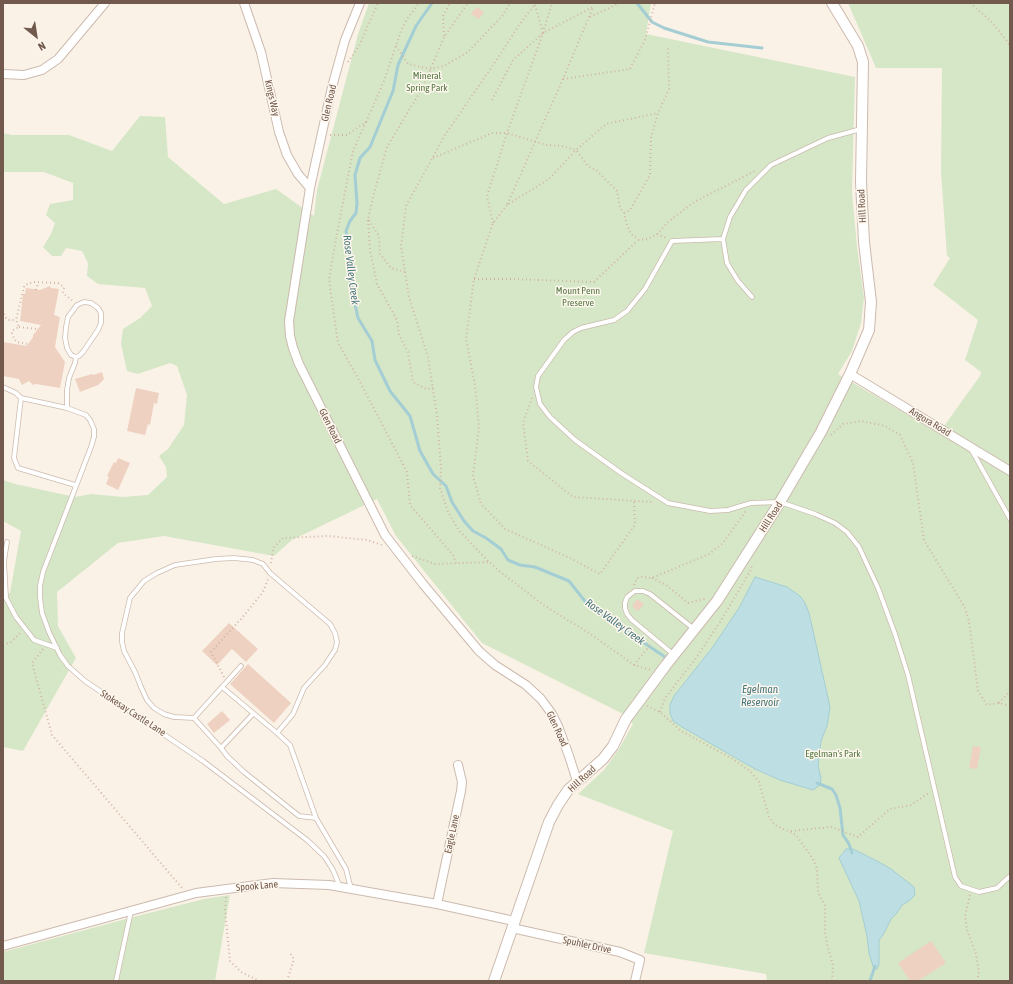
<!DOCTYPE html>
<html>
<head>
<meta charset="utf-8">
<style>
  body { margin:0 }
  #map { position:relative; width:1013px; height:984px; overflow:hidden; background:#fbf2e7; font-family:"Asap Condensed",sans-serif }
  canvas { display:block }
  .frame { position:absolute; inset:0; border:4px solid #72594d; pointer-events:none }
  .north { position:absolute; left:16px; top:16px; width:40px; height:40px; -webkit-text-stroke:3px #fef7ed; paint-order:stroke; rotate:150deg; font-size:11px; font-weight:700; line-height:16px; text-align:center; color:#72594d }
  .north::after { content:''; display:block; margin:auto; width:14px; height:18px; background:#72594d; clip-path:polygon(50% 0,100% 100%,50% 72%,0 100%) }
</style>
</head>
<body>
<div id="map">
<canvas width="1013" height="984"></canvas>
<div class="frame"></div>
<div class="north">N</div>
</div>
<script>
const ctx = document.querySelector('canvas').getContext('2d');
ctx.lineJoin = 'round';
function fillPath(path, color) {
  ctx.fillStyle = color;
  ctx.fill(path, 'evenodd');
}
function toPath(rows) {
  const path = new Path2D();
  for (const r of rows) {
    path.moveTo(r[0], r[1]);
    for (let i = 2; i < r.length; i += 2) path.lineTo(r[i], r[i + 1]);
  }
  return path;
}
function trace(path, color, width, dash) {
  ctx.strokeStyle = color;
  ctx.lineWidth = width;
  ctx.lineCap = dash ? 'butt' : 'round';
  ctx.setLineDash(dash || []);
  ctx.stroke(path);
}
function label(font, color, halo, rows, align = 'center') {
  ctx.font = font + ' "Asap Condensed",sans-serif';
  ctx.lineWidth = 3;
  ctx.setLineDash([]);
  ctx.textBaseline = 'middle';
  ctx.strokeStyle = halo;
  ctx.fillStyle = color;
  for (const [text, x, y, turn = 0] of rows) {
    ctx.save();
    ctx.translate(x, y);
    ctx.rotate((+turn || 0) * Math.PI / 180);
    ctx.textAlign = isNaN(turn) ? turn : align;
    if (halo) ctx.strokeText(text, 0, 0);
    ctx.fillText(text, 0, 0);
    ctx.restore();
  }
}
const green = toPath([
  [369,3,651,3,646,34,855,77,852,192,857,247,864,298,861,323,852,351,838,374,939,433,980,376,981,372,965,360,978,320,933,285,950,258,947,256,941,172,942,68,876,68,848,3,1010,3,1010,981,767,981,766,974,644,953,673,831,578,794,604,770,619,749,633,724,623,714,482,643,396,536,377,499,292,540,274,556,164,536,118,543,57,592,58,626,76,658,23,751,3,747,3,594,10,593,21,531,3,521,3,480,15,484,75,497,91,494,123,497,148,495,167,477,166,467,159,456,168,449,184,425,187,395,177,366,170,363,138,374,127,371,121,344,123,329,140,318,152,306,145,288,98,284,87,276,88,263,82,251,66,248,61,256,52,256,43,247,51,234,55,223,46,215,50,204,73,200,73,183,44,172,3,172,3,133,12,135,69,135,112,151,140,116,165,117,168,157,224,204,276,189,314,216,317,190,358,34],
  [230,895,215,981,3,981,3,952,137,916,204,899]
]);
const water = toPath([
  [755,577,787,587,800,596,805,603,809,613,830,707,827,726,821,741,818,766,821,778,820,785,813,790,780,780,755,769,682,727,673,721,670,713,670,705,674,696,712,648,739,608,755,577],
  [846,849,853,849,877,861,891,869,914,887,915,895,909,901,902,905,897,913,891,919,883,935,879,940,879,964,877,969,874,968,873,966,869,953,867,936,859,901,839,858,846,849]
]);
const stream = toPath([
  [432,3,416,26,398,65,393,91,370,147,360,158,355,175,357,203,356,213,350,221,346,231,352,267,351,285,358,318,372,341,375,360,390,391,410,416,420,451,433,474,446,486,452,502,464,521,473,531,486,538,501,549,508,560,520,565,535,567,569,581,588,605,665,657],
  [637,3,652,22,664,28,708,42,762,48],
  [817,783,832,789,836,795,840,808,843,835,849,844,852,853],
  [870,981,875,966]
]);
const building = toPath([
  [477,7,484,12,479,19,471,14],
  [50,286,51,288,59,289,54,315,60,317,55,347,65,362,60,388,36,384,33,385,29,381,22,385,19,379,3,376,3,342,27,346,33,337,33,335,41,325,20,321,23,294,25,294,26,288,40,290],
  [102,372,104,379,98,385,80,392,75,379,92,374,93,375],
  [136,388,159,393,157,404,154,403,150,425,148,424,145,435,127,431],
  [118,458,130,463,118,490,106,484,109,477,107,476,114,462,116,463],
  [637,599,644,604,638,611,632,606],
  [229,623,258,649,246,662,232,649,217,665,202,651],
  [248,664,291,703,274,723,230,684],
  [222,711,230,720,214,733,207,724],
  [973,746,981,747,977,769,969,768],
  [931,941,946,963,918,981,910,981,898,963]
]);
const path = toPath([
  [536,3,519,25,498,58,445,135,406,206,401,247,409,297,428,357,437,415,441,468,440,488,448,512,458,529,481,554,499,571,545,606,592,635,634,665,651,670],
  [970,3,991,21,1010,45],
  [535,5,543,32],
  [590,17,620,3],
  [444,36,443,16,450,3],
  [396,46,408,64,430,69,444,66,468,52,503,15,510,3],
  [348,62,359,46,378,3],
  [563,79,507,205,549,179,576,150,606,124,658,113],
  [492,100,513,60,543,33,593,7,563,79,630,69,645,40,655,3],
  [366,122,353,151,335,244,329,280,338,343,359,380,407,472,410,505,453,555,456,563],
  [330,135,347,135,366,122,384,81,401,31,407,19,419,3],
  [433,158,492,133,507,133,546,145,562,146,576,150,588,166,597,171,617,191,620,208,624,213,627,225,631,234,639,240,648,239,657,234,668,222,694,202,755,171],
  [507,205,493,223,474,279,466,339,475,385,479,427,473,476,481,504,505,529,570,558,600,574,635,525,634,501],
  [624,213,630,210,650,175,651,138,658,113,669,89,668,48],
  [368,220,370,250,377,284,397,320,399,335,408,352,413,382,426,389,433,388],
  [493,223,487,196,507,133,543,33,552,3],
  [657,234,666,238],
  [405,272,391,268,380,254,379,236,368,219,374,193,387,147,423,87,444,37,468,3],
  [474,279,511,279,594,282,636,242],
  [36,290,38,283],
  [3,310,5,317,8,320,16,320],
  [19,327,37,329],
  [27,344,17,342,14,339,12,333,13,330,19,327,16,320,24,287,25,285,33,282,58,283,64,287,63,293,73,301],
  [532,398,523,423,528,461,573,497,653,502],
  [831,435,843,424,861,421,885,426,900,435,913,463,924,540,965,608,969,621,978,691,987,705,999,703,1010,706],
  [412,556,435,564,490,562],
  [271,563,273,548,283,538,328,536,367,540,382,545],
  [652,578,666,585,688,603,707,598],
  [634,585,637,578,642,577,652,578,709,554,722,544,746,511],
  [3,645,11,642,21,632],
  [43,649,32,663,52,735,182,888],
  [634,665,651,644],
  [224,677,211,652,241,619,263,592,268,579],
  [999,703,1010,691],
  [647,706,660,712,681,731,733,759,750,771,759,782,769,817,775,825,796,835,813,859,817,869,818,892,825,906,825,931,827,944,833,965,832,981],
  [660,712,665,698,696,658,720,622,752,568,750,564],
  [791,831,831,827,858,837,890,809,911,805,930,792],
  [970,895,965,916,967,930,976,954,979,972,977,981],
  [226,897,225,910,230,961,241,972,259,981],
  [287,981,294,959,290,953]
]);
const service = toPath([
  [723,239,672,241,645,289,627,311,614,320,581,328,573,332,564,340,538,376,536,387,540,404,550,417,575,440,621,473,668,503,710,511,728,510,751,503,780,502,815,514,835,523,847,532,859,547,878,588,895,634,908,675,955,877,961,886,979,892,997,888,1010,876],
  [752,297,738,281,727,263,723,239,730,217,746,190,771,165,828,138,861,129],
  [3,387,16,393,21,398,67,408,86,415,90,420,94,429,94,437,91,447,43,572,40,586,40,597,42,613,49,632,60,655,68,666,85,681,203,761,307,840,324,856,333,870,340,887],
  [21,398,14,458,18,468,75,485],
  [67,408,67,390,69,378,75,363,76,357,79,356,83,352,98,330,101,323,101,313,98,308,91,303,84,302,77,305,68,317,66,327,65,338,67,348,71,355,76,357],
  [971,449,1010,519],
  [7,542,4,561,6,598,16,617,34,640,57,648],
  [673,654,632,620,627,614,625,608,625,603,627,597,635,591,643,591,650,594,694,629],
  [241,666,194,718,174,717,164,714,154,708,147,700,141,687,135,672,124,651,122,642,122,633,130,598,144,581,157,573,175,565,216,559,234,558,253,560,263,564,270,573,330,624,335,633,337,642,335,650,325,665,304,688,293,714,277,733,290,745,316,818,346,869,351,889],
  [222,687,277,733],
  [253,714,221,748,227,756,244,772,299,816,316,818],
  [194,718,221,748],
  [116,981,131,911]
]);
const minor = toPath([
  [244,3,261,52,279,132,287,155,298,174,310,188],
  [360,3,345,40,332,87,310,188,289,321,290,336,293,348,299,364,385,535,423,584,479,651,495,665,526,685,541,699,552,714,558,726,569,756,577,781],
  [3,74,24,75,42,70,58,59,105,3],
  [850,374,1010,471],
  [437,904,461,791,462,782,458,765],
  [512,928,620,952,640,960,635,981],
  [3,946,196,893,273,883,329,885,437,904,514,921]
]);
const tertiary = toPath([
  [494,981,549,822,558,805,568,790,603,759,613,746,626,719,666,665,717,601,780,502,821,432,850,374,869,330,871,302,864,242,861,182,863,62,858,46,832,3]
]);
const parkNames = [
  ["Mineral",427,76],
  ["Spring Park",427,88],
  ["Mount Penn",578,291],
  ["Preserve",578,303],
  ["Egelman's Park",833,754]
];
const streetNames = [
  ["Kings Way",272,98,77],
  ["Glen Road",329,103,-77],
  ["Hill Road",862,206,-93],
  ["Angora Road",930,422,31],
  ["Glen Road",330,426,63],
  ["Hill Road",771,517,-57],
  ["Stokesay Castle Lane",133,713,33],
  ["Glen Road",557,729,65],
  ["Hill Road",582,779,-43],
  ["Eagle Lane",452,834,-78],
  ["Spook Lane",257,886,-5],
  ["Spuhler Drive",587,945,12]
];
const waterNames = [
  ["Rose Valley Creek",351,270,83],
  ["Rose Valley Creek",615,622,36],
  ["Egelman",760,690],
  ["Reservoir",760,703]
];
fillPath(green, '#d5e7c7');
fillPath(water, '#bddfe3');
trace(water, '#a4ced4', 1);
trace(stream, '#a4ced4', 3);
fillPath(building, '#eed1c1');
trace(service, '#ccbaae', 5.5);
trace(minor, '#ccbaae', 10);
trace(tertiary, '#ccbaae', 12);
trace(path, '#d3b5a4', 2, [1, 3]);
trace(service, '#fff', 4);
trace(minor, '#fff', 8);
trace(tertiary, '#fff', 10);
label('10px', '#567846', '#fef7ed', parkNames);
label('10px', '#72594d', '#fef7ed', streetNames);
label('italic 11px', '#46767d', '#fef7ed', waterNames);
</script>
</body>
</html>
